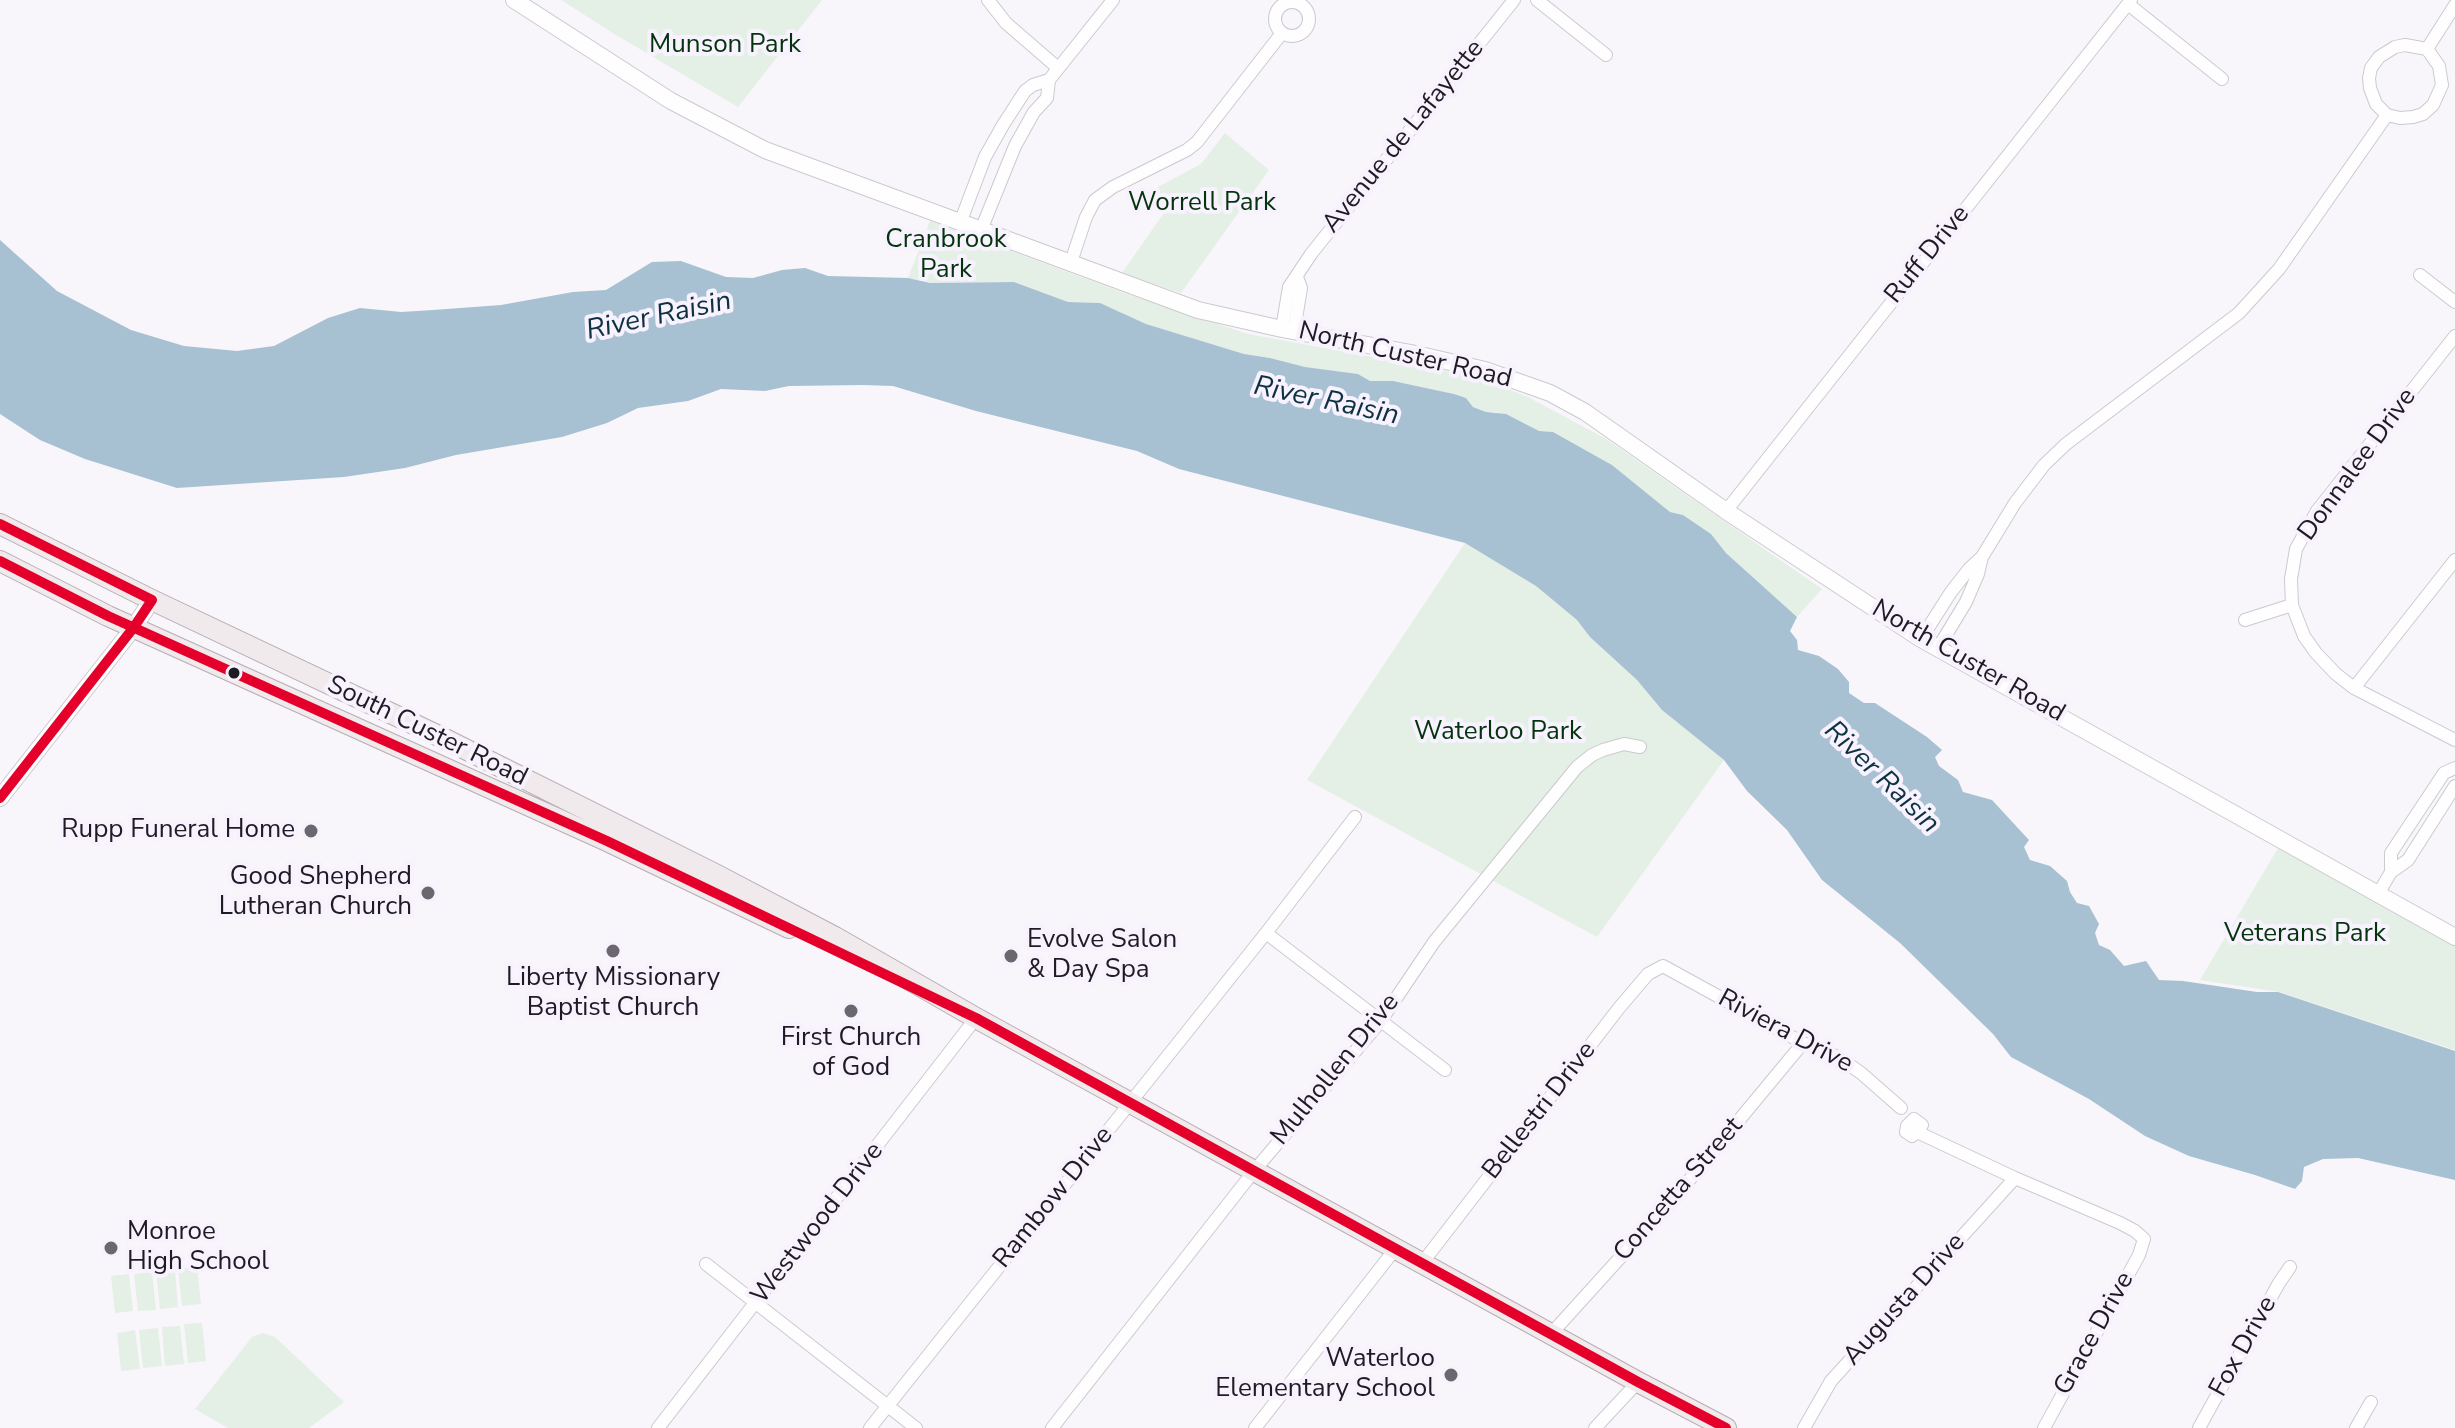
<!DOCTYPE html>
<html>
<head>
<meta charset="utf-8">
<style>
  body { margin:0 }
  canvas { display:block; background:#f8f5fb }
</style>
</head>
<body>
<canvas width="2455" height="1428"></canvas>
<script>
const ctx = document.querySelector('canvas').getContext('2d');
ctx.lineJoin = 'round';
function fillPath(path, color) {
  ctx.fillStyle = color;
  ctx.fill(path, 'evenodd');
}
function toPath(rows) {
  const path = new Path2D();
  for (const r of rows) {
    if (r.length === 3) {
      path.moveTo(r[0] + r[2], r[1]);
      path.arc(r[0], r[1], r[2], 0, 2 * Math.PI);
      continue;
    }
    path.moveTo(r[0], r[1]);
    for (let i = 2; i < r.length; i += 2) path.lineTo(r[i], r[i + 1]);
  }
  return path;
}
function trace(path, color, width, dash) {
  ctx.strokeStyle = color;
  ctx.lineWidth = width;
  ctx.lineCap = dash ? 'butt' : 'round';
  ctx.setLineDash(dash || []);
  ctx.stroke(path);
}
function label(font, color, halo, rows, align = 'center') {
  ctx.font = font + ' "Nunito Sans",sans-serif';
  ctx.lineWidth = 8;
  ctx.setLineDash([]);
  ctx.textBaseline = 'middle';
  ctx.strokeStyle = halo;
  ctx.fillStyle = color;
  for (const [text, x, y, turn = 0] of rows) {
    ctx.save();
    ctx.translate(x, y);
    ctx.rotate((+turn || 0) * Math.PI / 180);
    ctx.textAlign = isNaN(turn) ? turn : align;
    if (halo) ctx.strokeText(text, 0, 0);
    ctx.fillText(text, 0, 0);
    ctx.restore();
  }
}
const green = toPath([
  [561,0,822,0,738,107,616,35],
  [1225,133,1269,170,1181,293,1122,273,1166,210,1137,198,1201,164],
  [930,221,1124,293,1248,334,1435,368,1493,383,1528,397,1606,439,1822,589,1797,617,1726,553,1711,534,1683,515,1670,512,1612,465,1553,432,1539,431,1496,412,1486,412,1473,407,1466,398,1454,394,1393,381,1370,381,1358,374,1305,367,1270,358,1244,354,1146,324,1100,303,1068,302,1014,282,930,283,908,278],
  [1465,543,1536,586,1577,620,1590,637,1637,680,1662,710,1724,760,1597,937,1307,780],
  [2278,848,2455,945,2455,1050,2279,992,2200,980],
  [197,1266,201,1304,182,1306,178,1269],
  [175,1270,178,1307,160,1309,156,1272],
  [152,1272,156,1310,138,1311,134,1274],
  [129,1274,133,1311,115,1313,111,1276],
  [202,1323,206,1361,188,1363,184,1324],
  [180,1326,184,1364,165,1366,162,1327],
  [158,1328,162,1366,143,1368,139,1330],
  [135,1330,140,1369,121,1371,117,1333],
  [263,1333,275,1337,344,1402,309,1428,228,1428,195,1409,252,1337]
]);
const water = toPath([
  [0,240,57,291,131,330,184,346,237,351,274,346,328,318,360,308,401,312,433,310,501,305,573,292,606,290,652,262,681,261,726,277,753,278,782,270,805,268,828,276,908,278,930,283,1014,282,1068,302,1100,303,1146,324,1244,354,1270,358,1305,367,1358,374,1370,381,1393,381,1454,394,1466,398,1473,407,1486,412,1506,414,1539,431,1553,432,1612,465,1670,512,1683,515,1711,534,1726,553,1797,617,1790,631,1797,640,1798,650,1819,656,1838,669,1849,682,1849,693,1864,703,1875,703,1927,737,1942,750,1935,757,1939,766,1958,780,1963,792,1992,800,2029,840,2024,847,2030,860,2050,866,2067,881,2070,892,2077,903,2089,906,2099,924,2095,933,2099,945,2110,950,2124,966,2146,961,2159,980,2183,981,2257,992,2278,992,2455,1051,2455,1180,2358,1158,2323,1159,2304,1167,2302,1181,2295,1189,2255,1175,2189,1156,2145,1136,2089,1099,2011,1057,1993,1034,1900,943,1822,880,1787,830,1747,791,1724,760,1662,710,1637,680,1590,637,1577,620,1536,586,1465,543,1179,469,1137,451,976,411,893,386,863,385,789,386,765,391,721,389,688,401,638,408,607,423,562,437,456,455,405,468,344,477,177,488,85,459,40,440,0,414]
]);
const minor = toPath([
  [988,0,1006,23,1058,68],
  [1537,0,1606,55],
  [1292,19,17],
  [2128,4,2222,79],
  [2405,45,2427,49,2439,66,2442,85,2433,105,2423,114,2413,117,2400,118,2387,115,2376,104,2370,88,2369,78,2371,68,2379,57,2395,47,2405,45],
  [2427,49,2455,5],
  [960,223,985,157,1003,125,1025,91,1033,85,1049,80],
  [981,230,1015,146,1034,112,1047,98,1049,80,1113,0],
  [1071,262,1086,217,1095,200,1113,187,1187,150,1197,142,1282,33],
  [2420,275,2455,302],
  [1282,329,1289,287,1311,254,1514,0],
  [1294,331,1301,288,1297,277],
  [2455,336,2317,511,2296,549,2291,579,2292,605,2304,636,2316,653,2336,674,2354,688,2455,740],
  [1726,511,2131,0],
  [2245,620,2292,605],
  [1921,639,1951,592,1969,569,1982,557,2015,503,2044,465,2066,444,2239,313,2279,269,2387,115],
  [1938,648,1966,602,1978,574,1982,557],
  [2354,688,2455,560],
  [2391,872,2391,853,2444,773,2455,768],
  [2378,894,2391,872,2408,860,2455,786],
  [1266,933,1445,1070],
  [1917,1132,1912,1136,1906,1132,1907,1126,1914,1119,1922,1125,1917,1132,2015,1178,2120,1223,2135,1231,2144,1239,2139,1255,2044,1428],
  [1423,1262,1619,1008,1648,974,1663,966,1803,1043,1838,1057,1861,1073,1901,1108],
  [706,1264,916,1428],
  [1551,1334,1676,1196,1803,1043],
  [658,1428,976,1018],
  [870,1428,1266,933,1355,817],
  [1052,1428,1254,1171,1380,1022,1434,942,1577,767,1592,755,1603,750,1624,744,1640,747],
  [1255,1428,1396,1248],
  [1595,1428,1638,1382],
  [1804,1428,1831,1381,2015,1178],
  [2199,1428,2279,1283,2290,1267],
  [2356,1428,2371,1402]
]);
const tertiary = toPath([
  [514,0,671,101,765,150,1198,310,1282,329,1416,354,1485,370,1550,393,1585,412,1726,511,1921,639,2455,937],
  [0,798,134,627,152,600]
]);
const primary = toPath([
  [0,524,152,600,441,737,717,875,835,937,976,1018,1638,1382,1726,1428],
  [0,561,108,616,607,841,789,928]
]);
const bus1 = toPath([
  [0,524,152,600,134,627,0,798],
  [0,561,108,616,607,841,976,1018,1638,1382,1726,1428]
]);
const markers = [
  [234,673,7,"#1f1b22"],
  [311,831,8,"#6b676e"],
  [428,893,8,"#6b676e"],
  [613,951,8,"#6b676e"],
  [1011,956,8,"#6b676e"],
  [851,1011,8,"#6b676e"],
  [111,1248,8,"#6b676e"],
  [1451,1375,8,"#6b676e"]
];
const parkNames = [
  ["Munson Park",725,46],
  ["Worrell Park",1202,204],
  ["Cranbrook",946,241],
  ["Park",946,271],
  ["Waterloo Park",1498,733],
  ["Veterans Park",2305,935]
];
const streetNames = [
  ["Avenue de Lafayette",1404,137,-51],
  ["Ruff Drive",1928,255,-51],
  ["North Custer Road",1405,356,13],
  ["Donnalee Drive",2358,465,-54],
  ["North Custer Road",1968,662,30],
  ["South Custer Road",427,732,26],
  ["Riviera Drive",1785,1032,28],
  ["Mulhollen Drive",1336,1070,-51],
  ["Bellestri Drive",1540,1111,-52],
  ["Concetta Street",1679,1190,-49],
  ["Rambow Drive",1054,1198,-51],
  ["Westwood Drive",818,1224,-52],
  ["Augusta Drive",1905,1300,-48],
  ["Grace Drive",2095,1334,-61],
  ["Fox Drive",2244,1347,-61]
];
const poiNames = [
  ["Rupp Funeral Home",295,831],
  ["Good Shepherd",412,878],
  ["Lutheran Church",412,908],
  ["Evolve Salon",1027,941,"left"],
  ["& Day Spa",1027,971,"left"],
  ["Liberty Missionary",613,979,"center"],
  ["Baptist Church",613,1009,"center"],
  ["First Church",851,1039,"center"],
  ["of God",851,1069,"center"],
  ["Monroe",127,1233,"left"],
  ["High School",127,1263,"left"],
  ["Waterloo",1435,1360],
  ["Elementary School",1435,1390]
];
const waterNames = [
  ["River Raisin",659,317,-12],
  ["River Raisin",1326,402,12],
  ["River Raisin",1881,778,44]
];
fillPath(green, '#e4f0e6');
fillPath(water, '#a7c1d2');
trace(minor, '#ccc9cf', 14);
trace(tertiary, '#ccc9cf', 18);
trace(primary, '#b9adb2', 22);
trace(minor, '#fefefe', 12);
trace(tertiary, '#fefefe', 16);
trace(primary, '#f0eaec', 20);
trace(bus1, '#e4002b', 10);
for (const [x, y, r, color] of markers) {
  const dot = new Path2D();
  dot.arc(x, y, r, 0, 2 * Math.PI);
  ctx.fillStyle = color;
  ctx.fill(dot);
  trace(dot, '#f7f2fe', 3);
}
label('26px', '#03340c', '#f7f2fe', parkNames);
label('26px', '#1f1b22', '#f7f2fe', streetNames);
label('26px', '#1f1b22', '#f7f2fe', poiNames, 'right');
label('italic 28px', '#0e3141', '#f7f2fe', waterNames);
</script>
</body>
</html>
